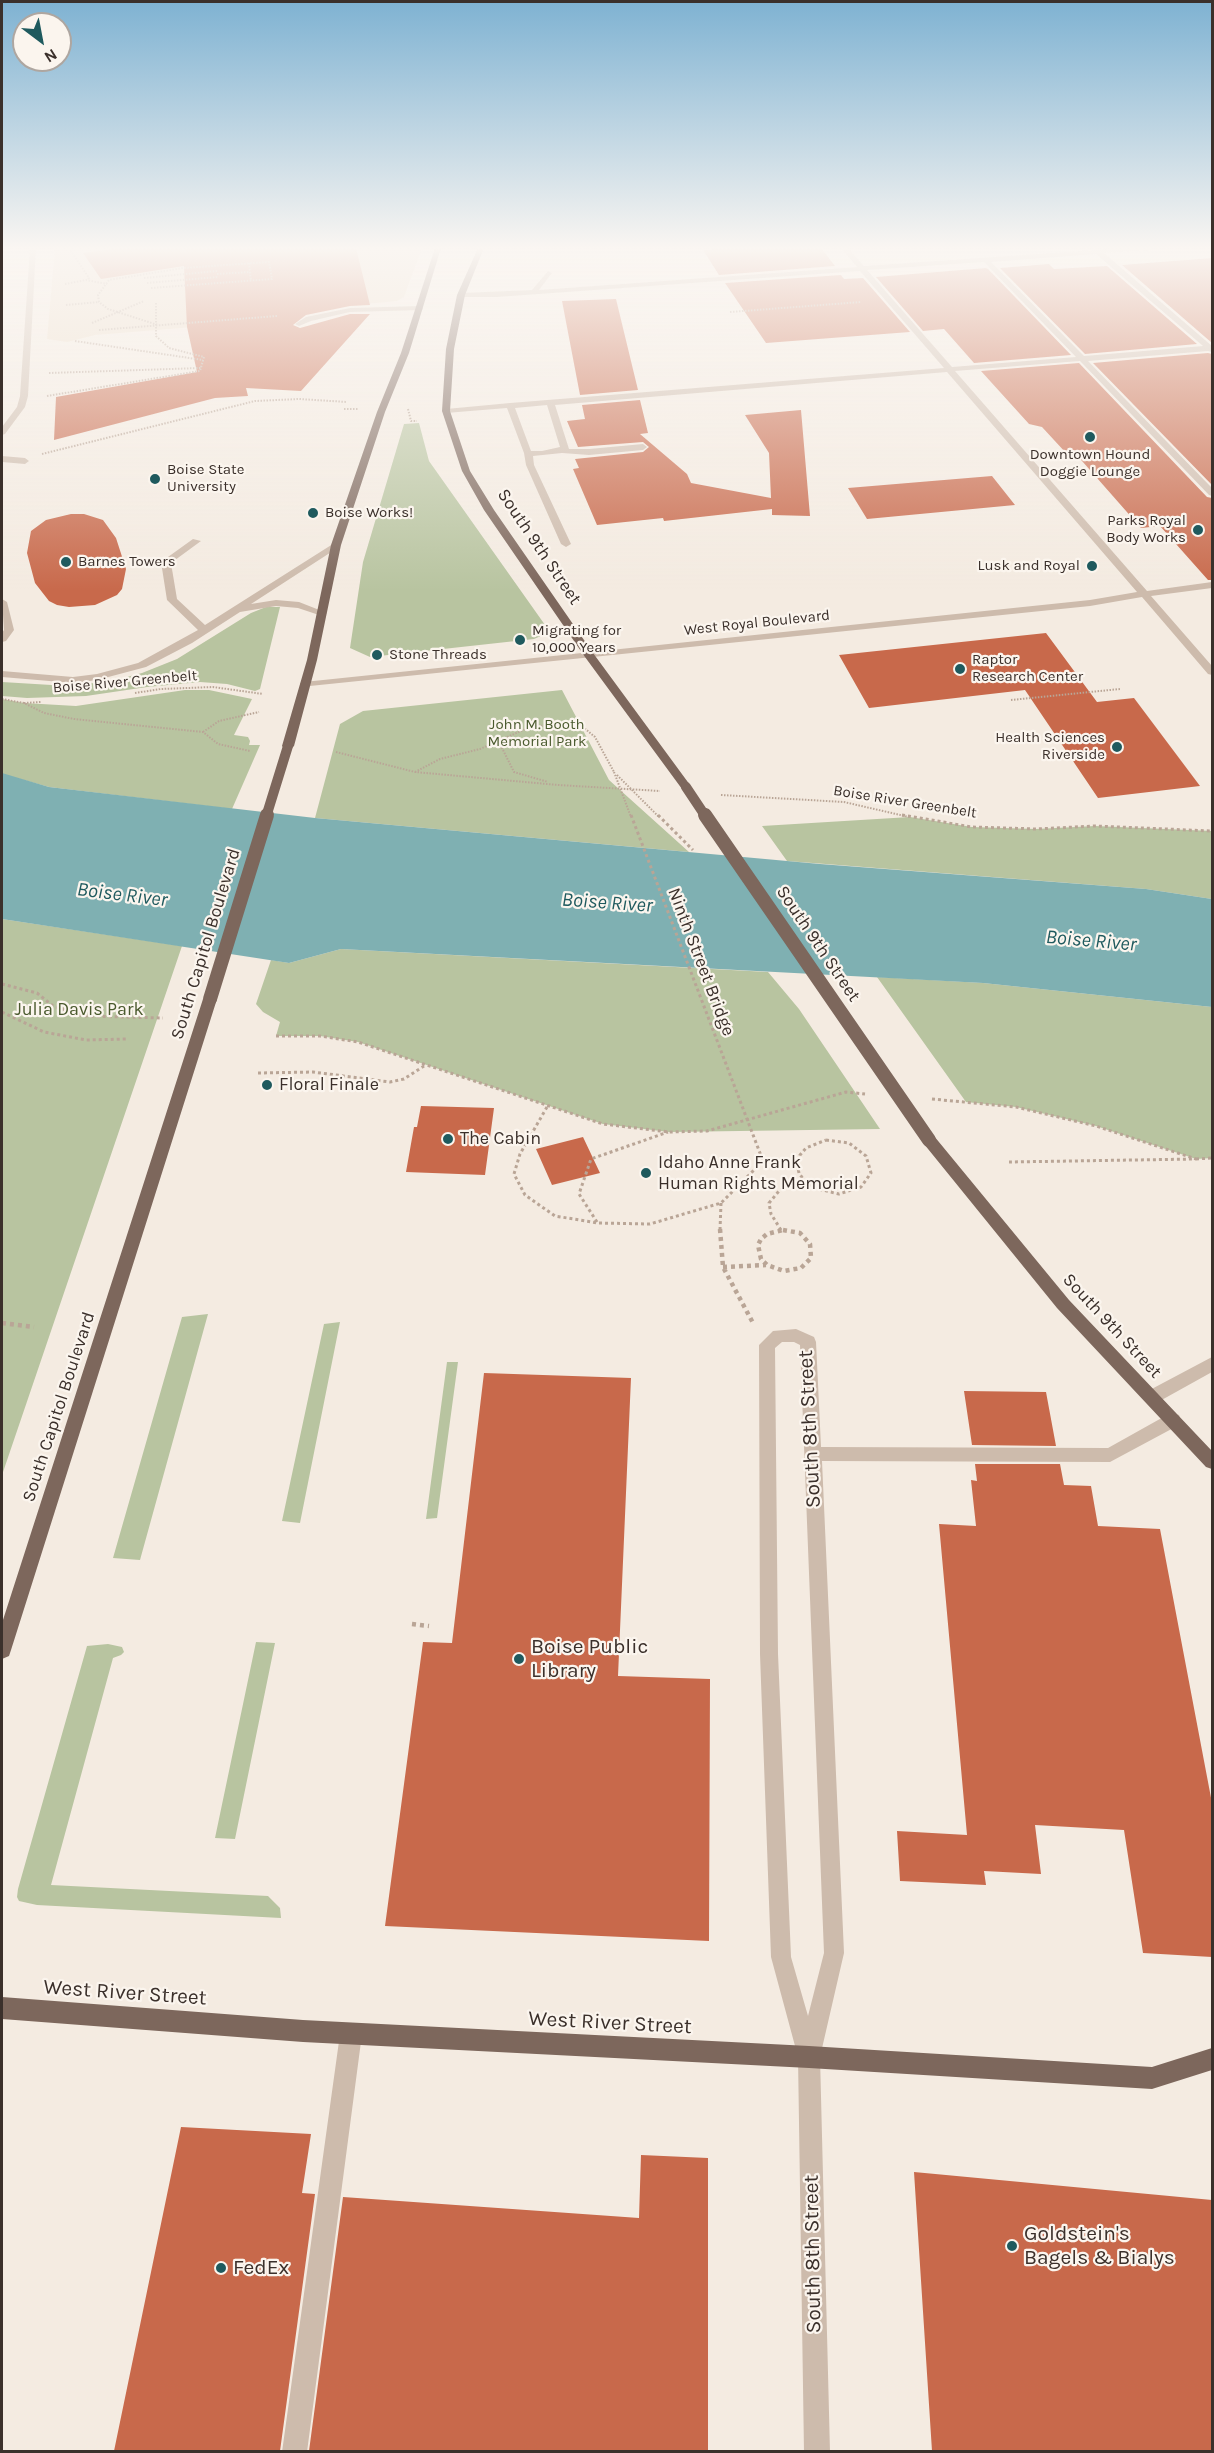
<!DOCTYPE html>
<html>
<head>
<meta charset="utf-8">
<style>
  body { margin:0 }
  #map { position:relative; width:1214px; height:2453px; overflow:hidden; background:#f4ebe1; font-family:Karla,sans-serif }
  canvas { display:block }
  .frame { position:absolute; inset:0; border:3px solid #3b302b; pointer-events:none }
  .north { position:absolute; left:12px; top:12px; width:60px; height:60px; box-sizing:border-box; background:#fbf5ee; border:2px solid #aea6a0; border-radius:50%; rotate:148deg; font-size:16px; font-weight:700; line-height:24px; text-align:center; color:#3b302b }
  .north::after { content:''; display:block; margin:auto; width:21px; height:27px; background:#1f5a5e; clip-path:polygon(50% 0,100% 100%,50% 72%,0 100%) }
</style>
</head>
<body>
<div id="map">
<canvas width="1214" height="2453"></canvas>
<div class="frame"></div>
<div class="north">N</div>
</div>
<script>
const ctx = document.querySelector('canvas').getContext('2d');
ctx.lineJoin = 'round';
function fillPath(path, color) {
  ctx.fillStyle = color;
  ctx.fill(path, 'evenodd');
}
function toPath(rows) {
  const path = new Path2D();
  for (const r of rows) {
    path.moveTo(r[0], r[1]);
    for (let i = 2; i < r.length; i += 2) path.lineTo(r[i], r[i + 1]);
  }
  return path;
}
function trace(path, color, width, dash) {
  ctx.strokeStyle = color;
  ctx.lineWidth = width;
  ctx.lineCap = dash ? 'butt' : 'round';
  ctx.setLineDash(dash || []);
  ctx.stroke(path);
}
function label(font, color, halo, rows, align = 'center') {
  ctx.font = font + ' Karla,sans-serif';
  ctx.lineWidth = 4.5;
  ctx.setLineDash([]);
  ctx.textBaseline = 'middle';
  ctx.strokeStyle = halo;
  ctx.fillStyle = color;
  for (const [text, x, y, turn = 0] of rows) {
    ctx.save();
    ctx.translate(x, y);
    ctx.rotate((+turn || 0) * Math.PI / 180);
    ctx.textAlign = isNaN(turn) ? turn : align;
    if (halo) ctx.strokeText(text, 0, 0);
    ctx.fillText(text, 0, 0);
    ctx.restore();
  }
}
const green = toPath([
  [419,423,429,461,550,632,534,639,370,657,350,648,363,562,404,424],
  [266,607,280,607,260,689,255,691,227,684,200,682,147,687,86,696,27,698,2,696,2,682,68,686,112,681,142,673,177,659,251,613],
  [185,690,209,690,252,699,234,735,248,737,250,741,249,745,260,745,232,809,49,787,2,774,2,699,24,703,76,706],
  [562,690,609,780,689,852,315,818,340,724,363,711],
  [910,817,972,827,1036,829,1095,826,1212,831,1212,899,1146,889,787,861,762,826],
  [2,919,182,946,2,1475],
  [341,949,768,972,799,1009,880,1129,669,1132,603,1124,358,1042,320,1036,276,1036,280,1022,263,1012,256,1004,271,960,289,963],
  [877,977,983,983,1212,1007,1212,1158,1196,1159,1096,1126,1016,1107,966,1102],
  [208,1314,140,1560,113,1558,182,1317],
  [340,1322,300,1523,282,1521,324,1324],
  [447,1362,458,1362,437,1518,426,1519],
  [256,1642,275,1643,235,1839,215,1838],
  [108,1644,122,1647,124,1652,121,1655,113,1658,51,1885,268,1896,280,1908,281,1918,37,1905,19,1901,17,1897,18,1889,87,1646]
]);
const plaza = toPath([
  [55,248,422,248,404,297,397,301,347,306,269,321,95,335,67,342,47,339]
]);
const water = toPath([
  [2,773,49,787,315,818,820,864,1146,889,1212,899,1212,1007,983,983,341,949,289,963,2,919]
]);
const building = toPath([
  [120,248,356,248,370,305,350,306,306,315,293,325,300,328,350,314,370,314,301,391,246,388,248,396,215,398,54,440,56,397,197,372,187,327,184,266,101,279,83,253],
  [739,248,821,248,835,266,719,275,703,250],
  [1212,258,1212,343,1122,265],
  [1049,264,1054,269,1107,266,1197,344,1085,354,1000,268],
  [986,268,988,269,1071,355,974,363,944,329,923,331,876,277],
  [841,275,844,279,863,278,910,332,766,343,725,283],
  [616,299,638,390,580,395,562,301],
  [1208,353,1212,354,1212,485,1093,363],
  [1079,363,1207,497,1212,498,1212,580,1208,580,1160,526,1141,528,1075,453,1066,453,1042,427,1029,424,981,371],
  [640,400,648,433,640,434,687,474,691,483,771,498,769,453,745,415,801,410,810,516,772,515,772,509,664,521,663,518,597,525,573,469,579,468,575,459,643,452,649,447,643,442,578,447,567,421,585,419,582,405],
  [992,476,1015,505,867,519,848,488],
  [71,514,84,514,103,520,116,538,126,569,122,589,117,595,95,605,69,607,57,605,49,601,35,583,27,553,31,531,46,520],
  [1046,633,1097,702,1134,698,1200,786,1098,798,1025,690,869,708,839,655],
  [421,1106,494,1108,485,1175,406,1172,414,1127,417,1127],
  [583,1137,600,1173,552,1185,536,1149],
  [484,1373,631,1378,618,1676,710,1679,709,1941,385,1926,423,1642,452,1643],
  [964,1391,1046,1392,1056,1446,972,1445],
  [975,1464,1060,1464,1064,1485,1091,1486,1098,1526,1160,1529,1212,1803,1212,1957,1143,1953,1124,1830,1035,1825,1041,1874,984,1871,986,1885,900,1881,897,1831,967,1835,939,1524,976,1526,971,1480,977,1481],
  [181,2127,311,2134,302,2193,315,2194,280,2451,114,2451],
  [641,2155,708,2158,708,2451,309,2451,343,2197,639,2218],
  [914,2172,1212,2200,1212,2451,932,2451]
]);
const pathFar2 = toPath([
  [69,248,89,278,86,280],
  [184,248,185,252],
  [249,263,251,281],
  [217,274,250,272],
  [144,278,217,271],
  [147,283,218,277],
  [65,284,86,280,107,284],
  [151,288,272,279,269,262,183,268,109,280,98,295,99,302,108,309,158,325],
  [66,305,99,302],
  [730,312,861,302],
  [92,323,144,301],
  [99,330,277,316],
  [75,341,203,360],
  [49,373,201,368],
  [47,396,200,371,204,357,169,348,156,336,156,302],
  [344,409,358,409],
  [408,409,411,421,417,421],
  [42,454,255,401,299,399,347,402],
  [135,693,161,689,213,687,263,694],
  [2,699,24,703,44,713,74,719,203,732,218,744,250,751],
  [1011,700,1120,689],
  [24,703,41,702],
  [203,732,219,721,259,712],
  [499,742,514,772,548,782],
  [336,752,415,772,558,785,660,791],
  [415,772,440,759,480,749,530,727,567,723,583,727,595,737,614,772],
  [721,795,844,802,909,817]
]);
const pathFar1 = toPath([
  [902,815,972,827,1036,829,1095,826,1212,831],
  [2,984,37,993,53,1006,84,1016,163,1018],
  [2,1012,44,1032,86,1040,126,1039],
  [276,1036,320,1036,358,1042,603,1124,669,1132,707,1131,846,1092,865,1094],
  [258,1073,313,1072,390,1082,404,1079,424,1066],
  [932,1099,1016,1107,1096,1126,1196,1159,1009,1162],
  [547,1107,520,1154,514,1174,525,1195,555,1216,598,1223,650,1224,721,1203,763,1161],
  [826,1140,849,1143,866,1156,871,1173,861,1187,839,1194,814,1188,805,1182,799,1173,797,1164,800,1155,806,1148,826,1140],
  [1196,1159,1212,1158],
  [597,1222,579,1194,591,1159,668,1132],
  [720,1230,721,1203],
  [781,1230,771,1214,769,1203,779,1191,791,1184,805,1182]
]);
const path = toPath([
  [720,1229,723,1267,753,1323],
  [783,1230,800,1233,810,1244,811,1258,801,1268,784,1271,767,1265,761,1259,758,1245,761,1239,767,1234,783,1230],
  [723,1267,766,1265],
  [2,1323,34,1327],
  [412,1624,429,1626]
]);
const minor = toPath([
  [30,248,36,248,28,396,25,407,5,434,2,435,2,427,17,407,20,396,30,248],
  [841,248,848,248,864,266,1124,248,1153,248,1150,250,1104,253,1212,346,1212,352,1208,351,1088,361,1212,488,1212,496,1209,495,1080,361,955,371,1147,591,1212,582,1212,588,1151,596,1212,666,1212,675,1208,674,1142,597,1090,606,300,687,300,683,304,682,1090,600,1137,592,947,372,555,405,569,449,589,449,643,444,647,447,643,450,589,455,562,453,533,456,534,465,571,544,566,547,561,544,526,465,524,453,507,408,446,413,442,411,446,409,510,403,944,368,860,271,497,297,461,297,457,295,461,293,532,290,548,271,552,273,539,290,857,267,841,248],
  [1096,254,1203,346,1084,356,991,262,1096,254],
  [984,262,1076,357,952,367,867,270,984,262],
  [547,405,560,447,542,451,531,451,515,408,547,405],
  [419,306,423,308,422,310,350,312,311,321,299,326,295,324,306,317,350,308,419,306],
  [2,456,25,458,29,461,25,464,2,462,2,456],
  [193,539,201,541,171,563,177,599,205,625,336,542,339,543,339,547,251,604,276,600,299,602,327,613,322,616,298,608,276,606,240,612,192,643,146,667,97,680,73,683,2,677,2,671,73,677,97,674,138,663,198,630,167,600,161,562,193,539],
  [2,599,7,602,14,630,6,641,2,642,2,633,4,630,2,599],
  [796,1329,814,1337,816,1342,821,1447,1108,1448,1167,1415,1173,1413,1179,1415,1181,1420,1179,1425,1110,1462,822,1461,844,1953,820,2057,830,2452,804,2452,798,2057,771,1957,760,1654,759,1345,773,1331,796,1329],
  [782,1342,794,1342,800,1345,824,1953,808,2016,791,1957,778,1654,775,1348,782,1342],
  [1212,1357,1212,1372,1158,1402,1152,1404,1146,1402,1144,1397,1146,1392,1212,1357],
  [351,2023,359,2026,362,2034,307,2452,282,2452,340,2034,343,2026,351,2023]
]);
const major = toPath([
  [435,248,441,248,409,353,385,412,341,545,317,660,294,746,292,748,284,748,282,746,307,660,331,545,377,412,401,353,435,248],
  [478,248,484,248,465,295,454,349,450,411,470,471,494,510,593,653,690,785,690,789,682,789,585,657,484,510,462,471,442,411,446,349,457,295,478,248],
  [210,995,217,999,11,1650,9,1656,2,1659,2,1623,203,999,210,995],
  [929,1135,934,1136,1069,1300,1212,1451,1212,1469,1206,1467,1057,1308,924,1144,922,1140,929,1135],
  [2,1997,303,2020,809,2046,1152,2067,1212,2048,1212,2070,1152,2089,809,2068,303,2042,2,2019,2,1997]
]);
const pathBridgeFar1 = toPath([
  [614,772,631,817],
  [617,775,659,817]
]);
const pathBridge = toPath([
  [631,815,763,1161],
  [658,815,693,850]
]);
const majorBridgeFar1 = toPath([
  [686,787,706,817],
  [266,817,288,746]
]);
const majorBridge = toPath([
  [705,815,929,1140],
  [210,999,267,815]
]);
const markers = [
  [1090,437,6,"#1f5a5e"],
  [155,479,6,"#1f5a5e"],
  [313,513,6,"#1f5a5e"],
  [1198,530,6,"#1f5a5e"],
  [66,562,6,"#1f5a5e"],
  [1092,566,6,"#1f5a5e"],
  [520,640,6,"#1f5a5e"],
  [377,655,6,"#1f5a5e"],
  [960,669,6,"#1f5a5e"],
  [1117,747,6,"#1f5a5e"],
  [267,1085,6,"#1f5a5e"],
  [448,1139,6,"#1f5a5e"],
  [646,1173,6,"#1f5a5e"],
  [519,1659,6,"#1f5a5e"],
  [1012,2246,6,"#1f5a5e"],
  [221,2268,6,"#1f5a5e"]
];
const farPoinames = [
  ["Downtown Hound",1090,455,"center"],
  ["Doggie Lounge",1090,472,"center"],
  ["Boise State",167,470],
  ["University",167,487],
  ["Boise Works!",325,513],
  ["Parks Royal",1186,521,"right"],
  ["Body Works",1186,538,"right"],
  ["Barnes Towers",78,562],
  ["Lusk and Royal",1080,566,"right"],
  ["Migrating for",532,631],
  ["10,000 Years",532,648],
  ["Stone Threads",389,655],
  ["Raptor",972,660],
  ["Research Center",972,677],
  ["Health Sciences",1105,738,"right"],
  ["Riverside",1105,755,"right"]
];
const farStreetnames = [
  ["West Royal Boulevard",757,623,-6],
  ["Boise River Greenbelt",125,682,-5],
  ["Boise River Greenbelt",905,802,9]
];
const farParknames = [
  ["John M. Booth",537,725],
  ["Memorial Park",537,742]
];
const streetNames = [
  ["South 9th Street",539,547,56],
  ["South Capitol Boulevard",206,944,-73],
  ["South 9th Street",818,944,56],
  ["Ninth Street Bridge",701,962,69],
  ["South 9th Street",1112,1326,47],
  ["South Capitol Boulevard",59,1407,-72]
];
const parkNames = [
  ["Julia Davis Park",79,1010]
];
const poiNames = [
  ["Floral Finale",279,1085],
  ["The Cabin",460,1139],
  ["Idaho Anne Frank",658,1163],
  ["Human Rights Memorial",658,1184]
];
const waterNames = [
  ["Boise River",122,895,7],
  ["Boise River",607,903,4],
  ["Boise River",1091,941,5]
];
const nearStreetnames = [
  ["South 8th Street",810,1429,-93],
  ["West River Street",125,1993,4],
  ["West River Street",610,2023,3],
  ["South 8th Street",813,2254,-91]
];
const nearPoinames = [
  ["Boise Public",531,1647],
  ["Library",531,1671],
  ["Goldstein's",1024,2234],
  ["Bagels & Bialys",1024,2258],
  ["FedEx",233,2268]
];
fillPath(green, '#b8c4a0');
fillPath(plaza, '#ecdcc8');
fillPath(water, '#7fb0b2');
fillPath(building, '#c8694b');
trace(pathFar2, '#b9a596', 2, [1.5, 1.5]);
trace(pathFar1, '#b9a596', 3, [3, 3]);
trace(path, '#b9a596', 4.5, [4, 4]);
fillPath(minor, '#cdbbac');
fillPath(major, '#7d675c');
trace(pathBridgeFar1, '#b9a596', 2, [1.5, 1.5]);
trace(pathBridge, '#b9a596', 3, [3, 3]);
trace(majorBridgeFar1, '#7d675c', 10);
trace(majorBridge, '#7d675c', 14);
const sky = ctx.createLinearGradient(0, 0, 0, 591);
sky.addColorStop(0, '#7eb2d2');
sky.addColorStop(0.42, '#faf6f2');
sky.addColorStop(1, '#faf6f200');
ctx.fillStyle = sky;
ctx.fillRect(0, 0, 1214, 591);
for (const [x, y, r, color] of markers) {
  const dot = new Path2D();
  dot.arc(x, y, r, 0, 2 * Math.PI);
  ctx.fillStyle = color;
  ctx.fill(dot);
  trace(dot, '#fbf5ee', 2);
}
label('15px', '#3b302b', '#fbf5ee', farPoinames, 'left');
label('15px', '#3b302b', '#fbf5ee', farStreetnames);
label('15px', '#4a5a2e', '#fbf5ee', farParknames);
label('18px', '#3b302b', '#fbf5ee', streetNames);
label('18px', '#4a5a2e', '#fbf5ee', parkNames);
label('18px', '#3b302b', '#fbf5ee', poiNames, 'left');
label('italic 20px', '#1f5a5e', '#fbf5ee', waterNames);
label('21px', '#3b302b', '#fbf5ee', nearStreetnames);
label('21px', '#3b302b', '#fbf5ee', nearPoinames, 'left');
</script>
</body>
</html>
